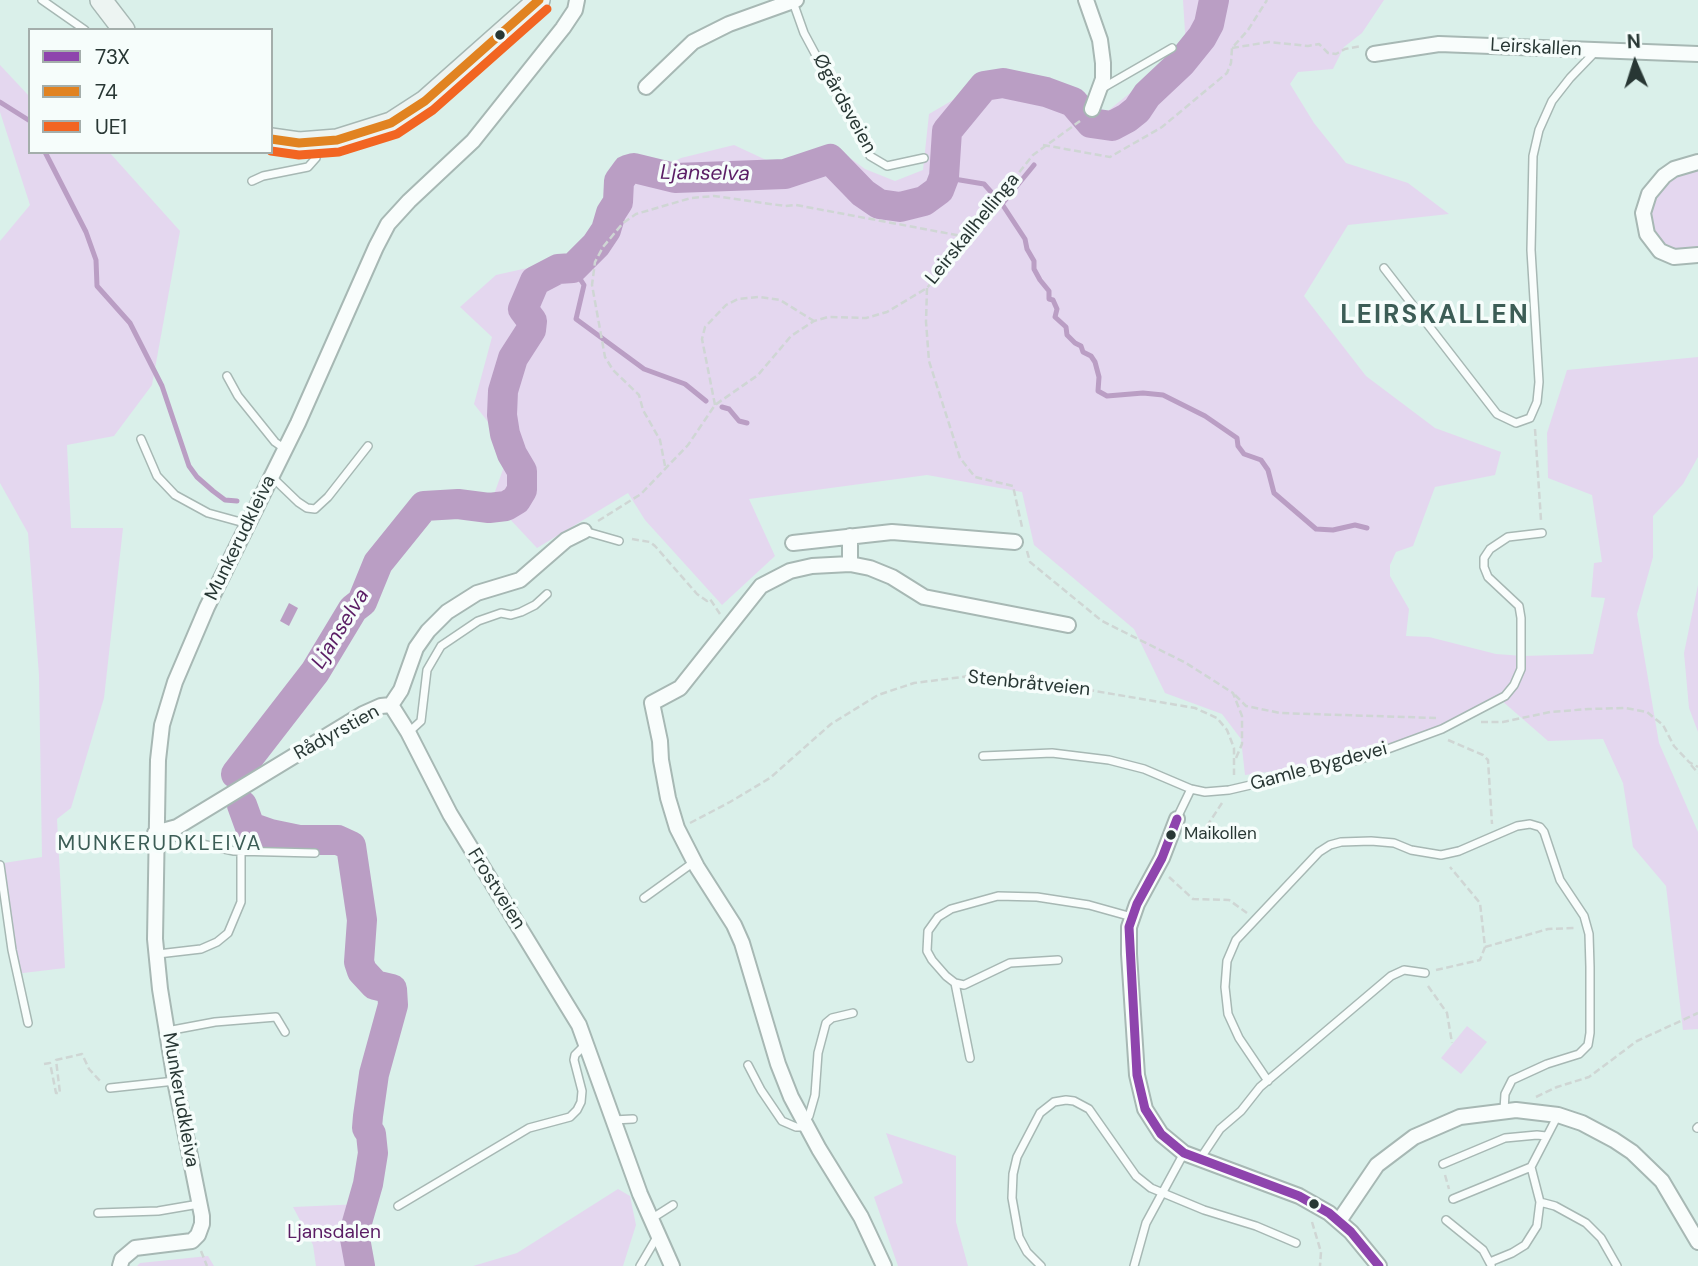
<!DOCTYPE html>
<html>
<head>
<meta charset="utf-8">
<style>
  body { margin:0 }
  #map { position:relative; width:1698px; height:1266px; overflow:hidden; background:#daf0ea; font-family:"DM Sans",sans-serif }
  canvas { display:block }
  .legend { position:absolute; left:28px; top:28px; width:245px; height:126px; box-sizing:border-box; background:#f6fdfb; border:2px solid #a4aeab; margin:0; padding:9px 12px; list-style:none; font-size:21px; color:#283734 }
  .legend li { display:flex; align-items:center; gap:14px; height:35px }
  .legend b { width:35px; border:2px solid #a4aeab }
  .north { position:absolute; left:1600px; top:28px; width:70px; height:70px; -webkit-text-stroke:5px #f6fdfb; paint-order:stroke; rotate:357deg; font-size:19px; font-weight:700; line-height:28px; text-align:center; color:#283734 }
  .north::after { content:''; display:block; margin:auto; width:24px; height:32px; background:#283734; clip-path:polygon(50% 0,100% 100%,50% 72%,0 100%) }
</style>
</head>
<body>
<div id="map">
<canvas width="1698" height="1266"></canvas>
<ul class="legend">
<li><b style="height:9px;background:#8e44ad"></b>73X</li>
<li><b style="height:9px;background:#e18321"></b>74</li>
<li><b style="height:9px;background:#f26522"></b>UE1</li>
</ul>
<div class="north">N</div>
</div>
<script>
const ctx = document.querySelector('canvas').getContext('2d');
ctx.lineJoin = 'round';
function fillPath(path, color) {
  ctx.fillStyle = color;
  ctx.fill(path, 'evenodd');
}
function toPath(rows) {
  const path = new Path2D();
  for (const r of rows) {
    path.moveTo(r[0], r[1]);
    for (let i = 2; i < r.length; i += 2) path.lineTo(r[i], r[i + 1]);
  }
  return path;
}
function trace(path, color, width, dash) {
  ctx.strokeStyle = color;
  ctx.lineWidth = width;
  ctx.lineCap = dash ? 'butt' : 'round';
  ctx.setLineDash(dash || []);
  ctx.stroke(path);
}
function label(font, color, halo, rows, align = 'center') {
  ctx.font = font + ' "DM Sans",sans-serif';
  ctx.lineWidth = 7;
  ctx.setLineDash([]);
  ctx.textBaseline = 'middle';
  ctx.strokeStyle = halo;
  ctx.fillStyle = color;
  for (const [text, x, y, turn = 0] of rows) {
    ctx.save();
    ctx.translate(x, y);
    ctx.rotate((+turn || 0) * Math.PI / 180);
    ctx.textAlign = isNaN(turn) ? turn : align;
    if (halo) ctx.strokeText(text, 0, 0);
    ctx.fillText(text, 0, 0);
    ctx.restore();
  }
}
const green = toPath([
  [1183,0,1384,0,1362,33,1344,47,1333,69,1298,72,1290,84,1314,123,1346,163,1408,183,1449,214,1348,225,1304,296,1366,376,1435,428,1501,452,1495,475,1435,487,1413,546,1396,552,1390,565,1390,576,1409,609,1406,636,1429,637,1496,654,1523,656,1593,654,1605,598,1591,597,1594,563,1602,562,1592,495,1548,478,1547,433,1567,370,1698,357,1698,457,1683,484,1653,516,1653,557,1637,614,1659,743,1698,832,1698,1029,1683,1030,1666,886,1633,847,1623,783,1603,739,1548,741,1501,700,1364,759,1245,775,1241,739,1222,714,1165,693,1134,629,1034,545,1022,492,927,475,749,499,775,556,722,605,645,520,628,493,537,548,492,500,506,461,499,436,474,404,492,337,460,307,496,275,577,257,635,181,681,158,734,145,777,165,839,150,865,169,895,181,923,170,929,114,989,79,1104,114,1186,48],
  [0,65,30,97,30,152,110,153,180,231,152,385,114,436,67,445,71,528,123,528,104,698,71,808,57,819,65,968,15,974,5,921,4,863,42,857,39,675,28,533,0,483,0,241,30,205,0,112],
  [1698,169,1698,248,1680,251,1673,249,1662,243,1653,233,1649,219,1649,207,1666,183,1684,173],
  [1698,585,1698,732,1689,708,1684,653],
  [1467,1026,1487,1042,1461,1074,1441,1058],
  [886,1133,956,1156,956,1222,968,1266,898,1266,874,1197,903,1183],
  [618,1189,630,1196,636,1225,623,1266,473,1266,517,1253],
  [362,1204,374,1206,367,1232,373,1266,316,1266,313,1245,293,1207],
  [208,1256,214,1266,137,1266,140,1263]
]);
const water = toPath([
  [289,603,298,608,289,626,280,621]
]);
const stream = toPath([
  [0,102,30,121],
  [45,152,86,232,96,260,97,286,130,323,162,386,189,466,197,477,213,491,225,500,237,501],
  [1034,165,1002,204,1025,239,1027,249,1034,261,1034,269,1040,280,1049,291,1049,299,1053,300,1057,309,1055,317,1066,327,1067,335,1075,343,1081,346,1083,352,1091,356,1095,362,1099,377,1098,391,1107,396,1143,393,1163,395,1205,416,1237,438,1238,446,1244,454,1261,460,1268,470,1274,493,1316,529,1333,530,1355,525,1367,528],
  [945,172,954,179,984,184,992,193],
  [573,268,584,285,576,319,644,369,685,384,706,401],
  [722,407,729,409,739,421,747,423]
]);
const river = toPath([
  [236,774,315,672,353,609,362,602,378,563,424,506,458,504,489,508,506,506,516,500,522,490,522,471,512,454,505,434,502,415,503,391,513,358,531,330,532,321,523,309,535,281,558,269,573,268,596,245,606,230,611,213,618,202,619,181,627,170,634,168,675,178,785,174,830,159,863,193,879,204,900,207,924,201,939,190,944,177,947,131,984,86,1003,83,1046,92,1073,102,1091,123,1112,126,1127,118,1137,110,1147,95,1181,63,1202,37,1209,24,1214,0],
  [242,805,250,827,270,834,299,840,338,840,351,846,362,920,359,962,362,971,375,985,392,989,393,1005,374,1074,368,1116,367,1128,371,1134,373,1153,368,1184,354,1233,360,1266]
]);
const path = toPath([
  [1232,48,1269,42,1308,46,1319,44,1328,53,1336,54,1345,49,1362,46],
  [1043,145,1110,157,1162,127,1227,73,1231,63,1232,48,1248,30,1267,0],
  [927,288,926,322,929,361,960,458,975,477,1013,486,1022,527],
  [715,405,702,339,705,327,726,305,738,299,759,297,780,300,814,321],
  [1535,429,1541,520],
  [665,466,660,440,643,410,639,395,613,370,605,357,592,285,595,262,603,247,623,223,636,214,691,198,714,196,785,206,796,205,967,237],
  [598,521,641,494,688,445,715,405,758,375,791,336,814,321,828,317,866,318,887,312,927,288,1033,155,1080,121],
  [632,539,650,542,655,546,697,594,707,601,710,599,720,614],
  [1027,551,1030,562,1102,621,1186,663,1233,693,1242,716,1242,744,1236,758],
  [1235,695,1246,706,1280,713,1436,718],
  [1481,722,1503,722,1550,712,1589,709,1625,708,1647,712,1663,725,1674,746,1689,762,1698,767],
  [1448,740,1483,755,1488,760,1492,824],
  [1691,765,1698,773],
  [690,823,730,802,770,778,831,724,878,695,914,683,970,676,1042,682,1195,708,1217,718,1227,730,1234,748,1234,775],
  [1201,835,1222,803],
  [1169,877,1193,899,1229,900,1247,913],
  [1485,947,1548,929,1574,928],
  [1436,970,1480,960,1485,947,1480,903,1450,867],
  [1428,986,1447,1013,1452,1043],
  [44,1064,50,1063,56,1093,60,1093,56,1060,82,1054,89,1069,101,1082],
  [1536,1097,1557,1087,1589,1077,1637,1041,1698,1013],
  [1445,1175,1449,1189],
  [1312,1222,1321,1252,1320,1266],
  [201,1251,207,1266]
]);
const service = toPath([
  [42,0,85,30],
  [793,2,804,33,870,156,887,166,924,158],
  [1101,89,1172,48],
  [252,181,263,176,308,167,316,158,318,143],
  [1384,268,1497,414,1516,423,1530,418,1537,402,1539,382,1531,250,1533,156,1539,130,1552,101,1570,78,1596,51],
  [227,376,238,396,275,442,285,449],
  [141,439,157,476,175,495,208,513,248,524],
  [272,477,298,502,307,508,315,509,328,497,368,446],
  [584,531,619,541],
  [409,732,421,721,427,670,441,646,478,621,501,613,511,615,521,612,535,605,547,594],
  [983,756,1052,753,1109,760,1144,769,1191,789,1177,818],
  [1191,789,1205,792,1229,790,1358,760,1442,729,1505,696,1514,685,1521,669,1521,618,1519,606,1488,577,1484,567,1484,558,1490,549,1508,537,1542,533],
  [165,832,183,840,234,851,315,853],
  [0,865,12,950,28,1023],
  [644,898,694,862],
  [158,954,201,949,217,942,228,933,241,902,241,852],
  [1058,960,1010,963,964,985,955,983,946,976,932,960,927,951,928,931,938,917,951,909,998,896,1037,897,1089,905,1132,917],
  [955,983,970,1058],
  [167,1031,215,1022,276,1017,285,1032],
  [748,1065,761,1090,782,1121,796,1127,806,1127],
  [1268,1081,1239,1038,1228,1014,1225,987,1227,961,1236,940,1319,852,1330,845,1341,842,1371,841,1394,843,1411,850,1441,855,1459,851,1517,826,1530,824,1540,827,1544,832,1560,880,1584,916,1589,934,1590,967,1590,1033,1588,1045,1579,1054,1547,1064,1512,1080,1505,1094,1504,1110],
  [110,1088,175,1081],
  [613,1120,633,1119],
  [804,1121,809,1116,815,1095,818,1053,826,1023,832,1018,853,1013],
  [1697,1128,1698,1127],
  [1200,1159,1220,1129,1241,1111,1260,1087,1391,976,1404,970,1425,973],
  [1443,1164,1505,1138,1537,1135,1546,1136],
  [1453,1199,1531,1167],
  [1540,1202,1555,1206,1586,1223,1601,1238,1617,1266],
  [398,1206,529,1128,570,1117,577,1110,581,1102,582,1091,574,1060,575,1055,586,1044],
  [98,1213,158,1211,199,1204],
  [651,1219,673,1205],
  [1446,1220,1483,1250,1491,1265],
  [1490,1262,1512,1253,1525,1245,1537,1226,1540,1202,1531,1167,1558,1115],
  [640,1266,657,1237],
  [1041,1266,1027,1252,1019,1237,1012,1198,1013,1174,1017,1157,1040,1113,1054,1102,1066,1100,1074,1101,1089,1109,1136,1176,1151,1188,1204,1210,1256,1226,1296,1243],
  [1134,1266,1146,1223,1184,1153]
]);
const minor = toPath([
  [1086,0,1100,40,1103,63,1103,79,1092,109],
  [1374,54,1439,44,1698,54],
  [646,87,693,42,729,24,796,0],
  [1698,162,1674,169,1664,176,1649,194,1643,213,1647,234,1660,251,1674,257,1698,255],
  [850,536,850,564],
  [793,543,892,532,1015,542],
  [391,705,408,732,450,814,579,1025,640,1194,672,1266],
  [1177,819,1162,858,1137,904,1129,927,1129,954,1137,1075,1145,1109,1161,1134,1184,1153,1299,1196,1329,1213,1351,1232,1379,1266],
  [155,833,177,827,363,714,381,706,391,705,401,690,416,648,428,631,447,612,477,593,520,580,566,540,584,531],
  [1339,1221,1377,1165,1414,1137,1460,1117,1516,1110,1558,1115,1582,1123,1614,1140,1632,1152,1662,1181,1698,1242],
  [120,1266,122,1259,135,1248,192,1241,198,1235,202,1224,202,1216,175,1081,160,989,155,939,158,760,162,725,175,682,207,607,298,423,376,247,388,224,409,201,473,141,563,28,575,10,577,0],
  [884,1266,861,1217,819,1149,791,1097,778,1064,742,943,734,925,697,867,677,828,668,798,661,760,660,741,652,703,680,688,761,586,790,571,812,566,850,564,870,568,892,577,924,597,1068,625]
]);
const secondary = toPath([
  [101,0,124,30],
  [271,139,299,143,337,140,391,123,425,101,539,0]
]);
const bus1 = toPath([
  [1177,819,1162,858,1137,904,1129,927,1137,1075,1145,1109,1161,1134,1184,1153,1299,1196,1329,1213,1351,1232,1379,1266]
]);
const bus2 = toPath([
  [271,139,299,143,337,140,391,123,425,101,539,0]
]);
const bus3 = toPath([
  [271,151,299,155,339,152,397,134,433,110,547,9]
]);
const markers = [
  [500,35,6,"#283734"],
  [1171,835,6,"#283734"],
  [1314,1204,6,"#283734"]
];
const busNames = [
  ["Maikollen",1184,835]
];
const streetNames = [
  ["Leirskallen",1536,48,3],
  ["Øgårdsveien",844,104,61],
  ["Leirskallhellinga",973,229,-51],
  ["Munkerudkleiva",241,538,-64],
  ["Stenbråtveien",1029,684,6],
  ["Rådyrstien",337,733,-29],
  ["Gamle Bygdevei",1319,767,-15],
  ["Frostveien",496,889,58],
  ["Munkerudkleiva",180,1100,80]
];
const parkNames = [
  ["Ljansdalen",334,1233]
];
const waterNames = [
  ["Ljanselva",705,174,1],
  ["Ljanselva",341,629,-58]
];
const neighbourhoodNames = [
  ["MUNKERUDKLEIVA",160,844]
];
const districtNames = [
  ["LEIRSKALLEN",1435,316]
];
fillPath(green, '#e4d7ef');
fillPath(water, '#ba9ec4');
trace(stream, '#ba9ec4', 5);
trace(river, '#ba9ec4', 30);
trace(service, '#a7b8b4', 10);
trace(minor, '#a7b8b4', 18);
trace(secondary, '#a7b8b4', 24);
trace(path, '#cfd6d4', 2.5, [7, 3.5]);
trace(service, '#f9fdfc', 7);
trace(minor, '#f9fdfc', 14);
trace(secondary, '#edf4f2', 21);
trace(bus1, '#8e44ad', 9);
trace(bus2, '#e18321', 9);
trace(bus3, '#f26522', 9);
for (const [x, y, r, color] of markers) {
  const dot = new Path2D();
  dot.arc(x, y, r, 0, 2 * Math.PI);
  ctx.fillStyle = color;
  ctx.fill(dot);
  trace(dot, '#f6fdfb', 2.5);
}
label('17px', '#283734', '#f6fdfb', busNames, 'left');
label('19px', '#283734', '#f6fdfb', streetNames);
label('19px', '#591c63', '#f6fdfb', parkNames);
label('italic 21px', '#5b1e65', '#f6fdfb', waterNames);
ctx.letterSpacing = '2px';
label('21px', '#3c5d56', '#f6fdfb', neighbourhoodNames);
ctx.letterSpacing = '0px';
ctx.letterSpacing = '2px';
label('bold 26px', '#3c5d56', '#f6fdfb', districtNames);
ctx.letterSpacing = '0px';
</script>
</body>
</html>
